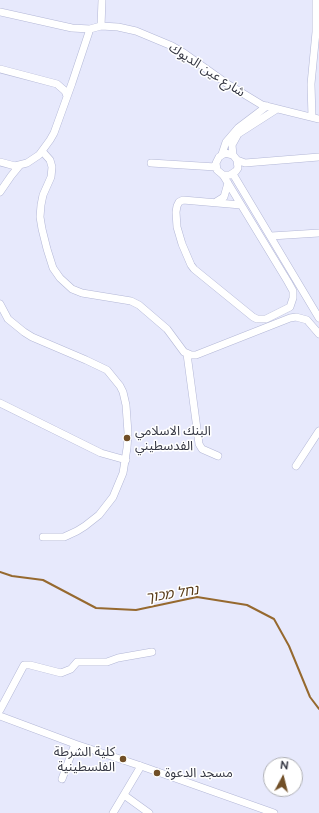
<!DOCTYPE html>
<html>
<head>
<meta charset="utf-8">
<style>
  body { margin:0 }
  #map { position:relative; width:319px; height:813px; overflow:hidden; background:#e7e9fc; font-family:Raleway,sans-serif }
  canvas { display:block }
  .north { position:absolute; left:263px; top:757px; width:40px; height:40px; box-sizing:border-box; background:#fff; border:1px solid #aeafb4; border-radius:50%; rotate:7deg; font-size:11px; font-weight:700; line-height:16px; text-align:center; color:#353743 }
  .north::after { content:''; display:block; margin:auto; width:14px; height:18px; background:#714f27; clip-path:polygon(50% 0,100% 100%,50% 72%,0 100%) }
</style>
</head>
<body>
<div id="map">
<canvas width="319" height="813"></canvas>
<div class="north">N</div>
</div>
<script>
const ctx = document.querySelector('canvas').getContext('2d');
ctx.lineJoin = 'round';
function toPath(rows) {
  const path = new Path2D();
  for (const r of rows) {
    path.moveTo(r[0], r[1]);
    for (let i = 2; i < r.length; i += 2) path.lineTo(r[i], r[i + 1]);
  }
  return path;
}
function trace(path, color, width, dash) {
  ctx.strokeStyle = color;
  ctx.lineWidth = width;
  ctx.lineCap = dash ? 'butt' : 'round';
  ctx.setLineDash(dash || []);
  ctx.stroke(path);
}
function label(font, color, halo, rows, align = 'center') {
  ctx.font = font + ' Raleway,"Noto Sans Arabic","Noto Sans Hebrew",sans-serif';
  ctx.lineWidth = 3;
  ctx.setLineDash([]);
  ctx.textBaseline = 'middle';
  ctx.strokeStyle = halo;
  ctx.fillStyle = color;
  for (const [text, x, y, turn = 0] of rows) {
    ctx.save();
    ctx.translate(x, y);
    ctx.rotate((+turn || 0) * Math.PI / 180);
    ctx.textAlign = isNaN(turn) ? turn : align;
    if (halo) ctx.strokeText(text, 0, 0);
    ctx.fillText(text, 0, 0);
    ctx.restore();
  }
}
const stream = toPath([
  [0,572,12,576,43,580,96,608,136,610,197,597,247,605,274,619,289,646,310,697,319,709]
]);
const minor = toPath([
  [0,12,72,28,90,29,101,26,118,27,136,31,172,46,184,53,229,85,262,105,319,119],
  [101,26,102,0],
  [0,69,57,84,65,91,67,96],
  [312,117,311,84,316,32,316,0],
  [42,151,50,160,52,167,51,177,43,195,41,205,40,217,42,229,47,249,53,268,60,278,72,289,82,293,131,301,139,305,167,329,184,352,191,355,196,355,290,318,296,317,307,320,319,334],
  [222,154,226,142,238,128,267,106],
  [233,155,232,145,238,134,277,109],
  [237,160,245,163,319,157],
  [0,162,15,166,27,163,39,155,50,140,54,133,72,83,90,29],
  [151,163,216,167],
  [233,174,319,318],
  [223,175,230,175,236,171,238,168,237,160,233,155,225,153,219,157,216,163,217,170,223,175,288,282,293,291,293,298,290,307,266,319,257,319,253,317,194,269,191,265,182,244,177,227,176,212,177,206,179,202,183,200,241,205],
  [0,192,11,176,20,165],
  [216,202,224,197,228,183],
  [271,236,319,233],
  [0,304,8,319,24,332,32,337,86,360,107,370,120,386,123,392,126,405,128,433,127,448,123,473,113,497,99,515,85,526,77,531,64,537,43,537],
  [187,354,199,444,202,449,218,456],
  [0,403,101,453,126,460],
  [296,466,319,431],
  [0,710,24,665,30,665,61,673,71,669,77,662,107,662,118,658,152,652],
  [0,716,75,744,62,779],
  [75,744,141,766,274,813],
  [124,795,149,813],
  [113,813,141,766]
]);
const markers = [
  [127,438,4,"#714f27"],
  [123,759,4,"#714f27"],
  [157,773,4,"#714f27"]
];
const streetNames = [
  ["شارع عين الديوك",207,70,33]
];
const poiNames = [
  ["البنك الاسلامي",135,431],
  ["الفدسطيني",135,446],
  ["كلية الشرطة",115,752,"right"],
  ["الفلسطينية",115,767,"right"],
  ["مسجد الدعوة",165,773]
];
const waterNames = [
  ["נחל מכוך",172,594,-9]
];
trace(stream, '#96692f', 2);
trace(minor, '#b3b7d6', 8);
trace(minor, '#fff', 7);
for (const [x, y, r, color] of markers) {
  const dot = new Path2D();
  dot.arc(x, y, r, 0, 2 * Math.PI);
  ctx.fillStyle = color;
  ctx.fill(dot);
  trace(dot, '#fff', 1.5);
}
label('13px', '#353743', '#fff', streetNames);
label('13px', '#353743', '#fff', poiNames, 'left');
label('italic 14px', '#593c1a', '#fff', waterNames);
</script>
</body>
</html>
